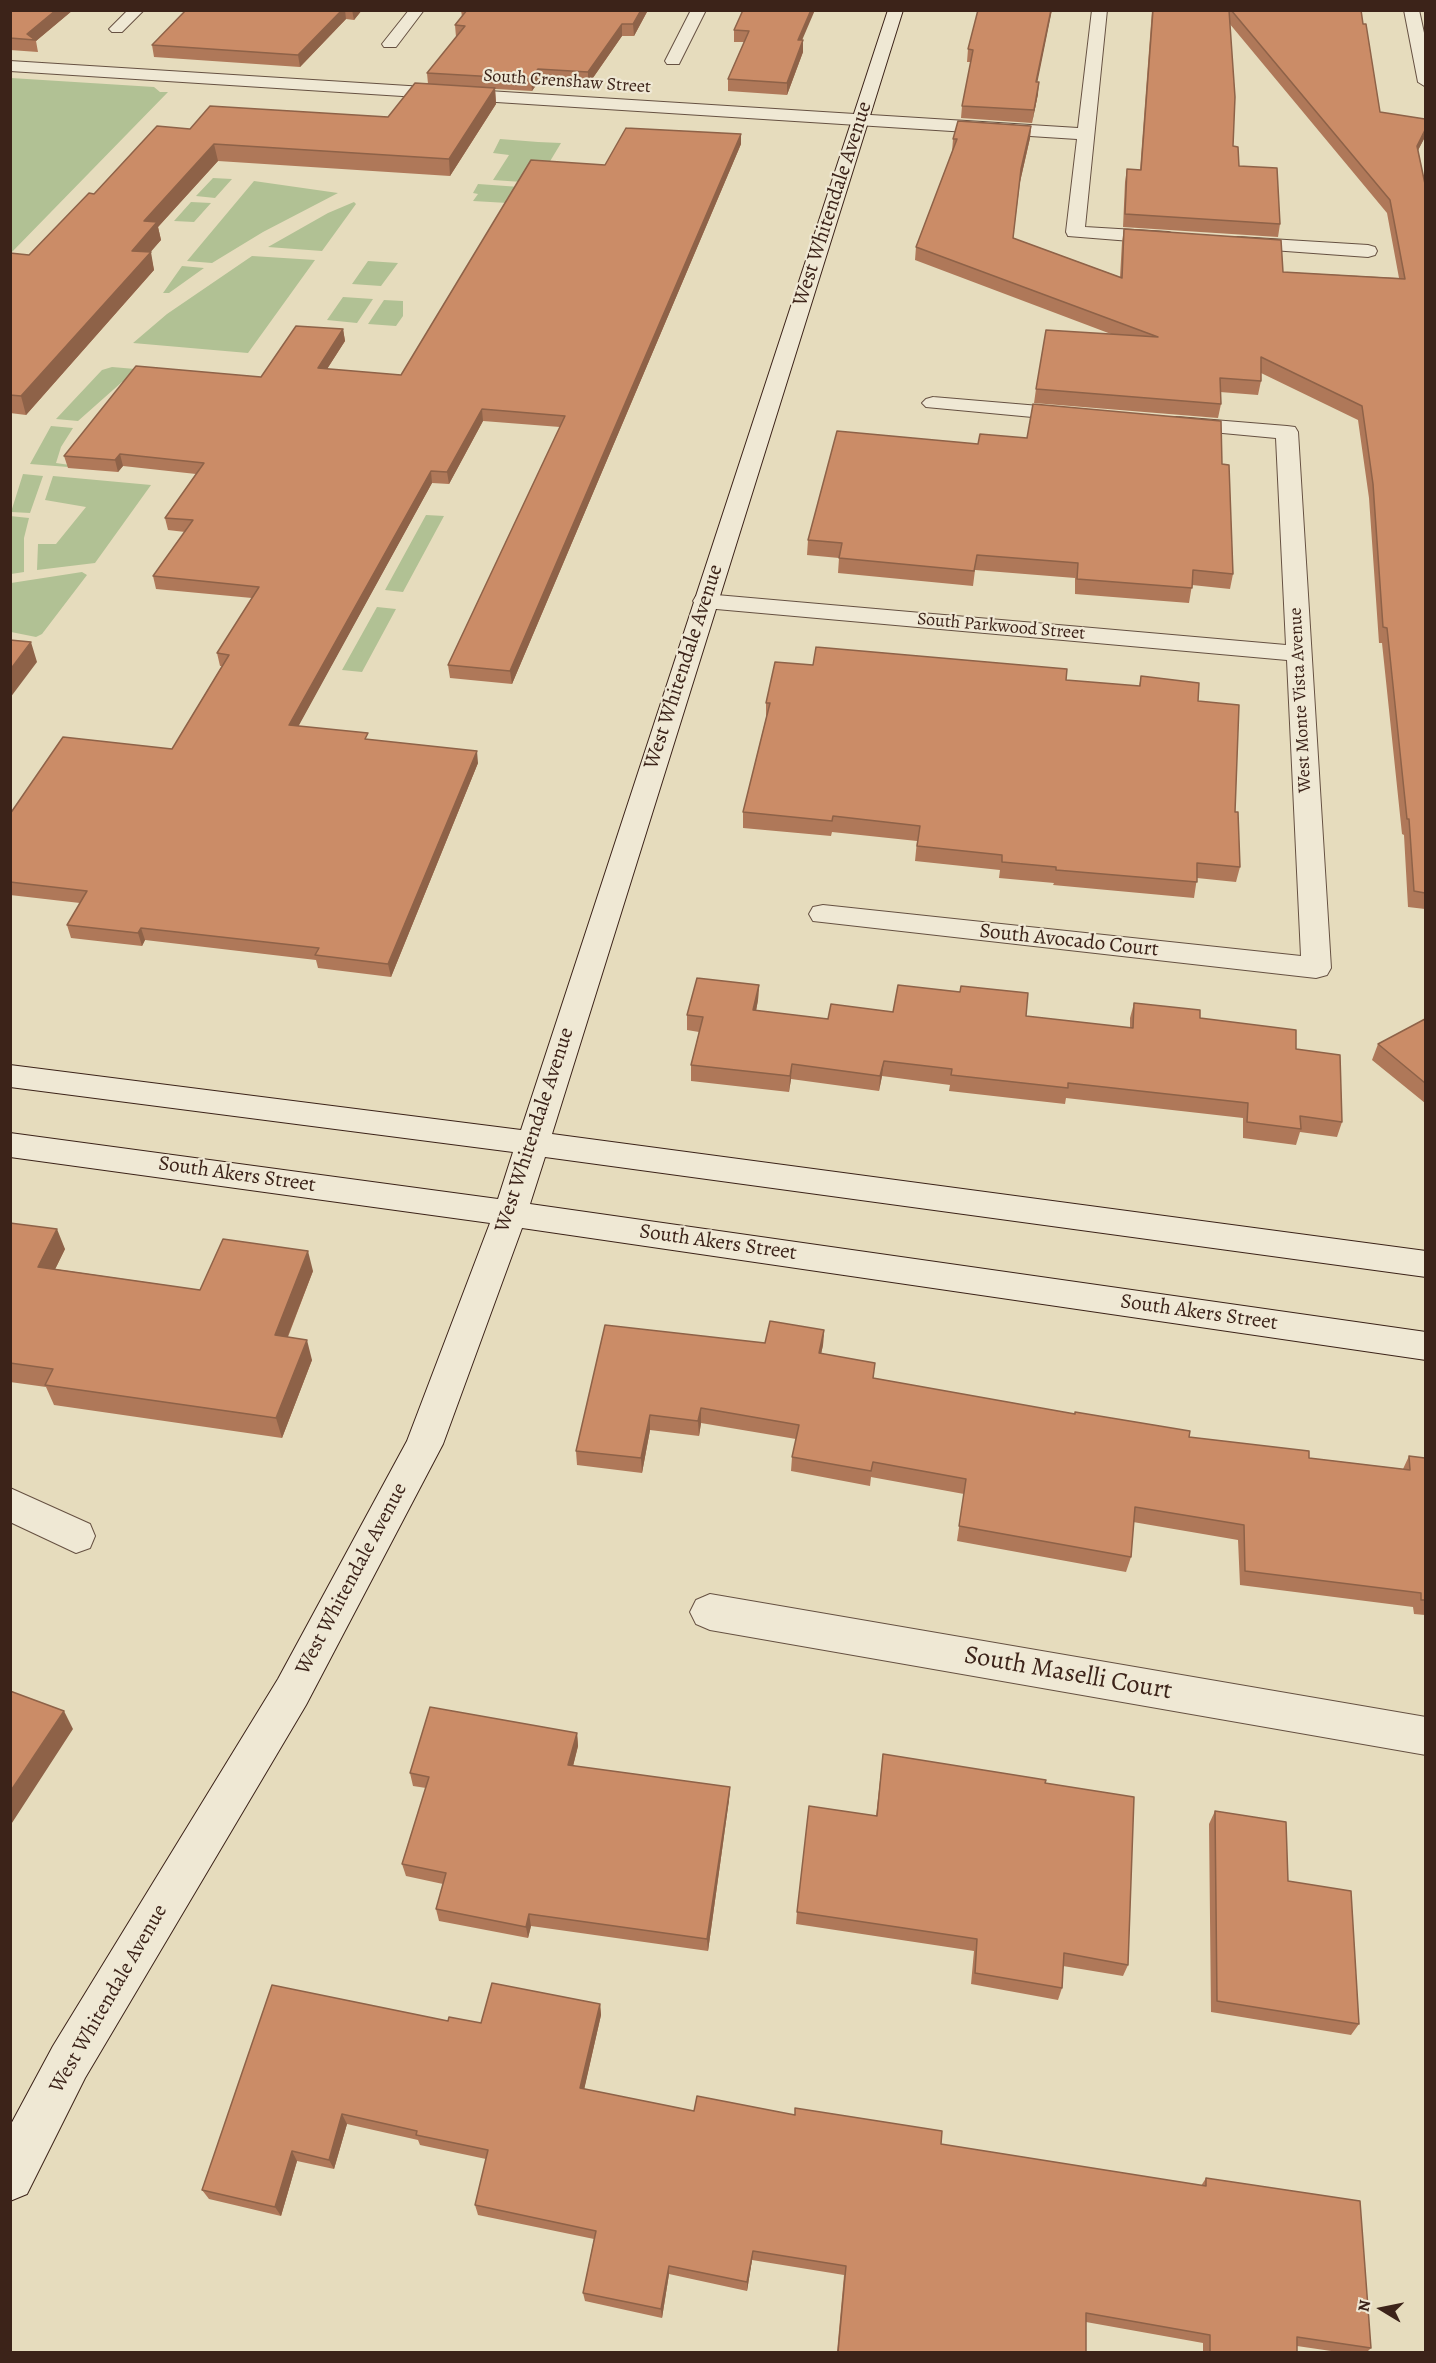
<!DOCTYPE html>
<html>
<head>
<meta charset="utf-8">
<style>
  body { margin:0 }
  #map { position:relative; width:1436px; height:2363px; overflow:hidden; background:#e6dcbd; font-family:Alegreya,serif }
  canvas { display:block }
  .frame { position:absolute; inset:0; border:12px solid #3c2319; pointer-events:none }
  .north { position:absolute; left:1352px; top:2279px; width:60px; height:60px; -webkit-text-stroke:4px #efe8d4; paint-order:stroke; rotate:280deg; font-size:16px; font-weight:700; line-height:24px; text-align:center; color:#3c2319 }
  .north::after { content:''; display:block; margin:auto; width:21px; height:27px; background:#3c2319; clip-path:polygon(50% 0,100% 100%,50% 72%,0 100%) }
</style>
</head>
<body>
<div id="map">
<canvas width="1436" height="2363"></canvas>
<div class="frame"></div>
<div class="north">N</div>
</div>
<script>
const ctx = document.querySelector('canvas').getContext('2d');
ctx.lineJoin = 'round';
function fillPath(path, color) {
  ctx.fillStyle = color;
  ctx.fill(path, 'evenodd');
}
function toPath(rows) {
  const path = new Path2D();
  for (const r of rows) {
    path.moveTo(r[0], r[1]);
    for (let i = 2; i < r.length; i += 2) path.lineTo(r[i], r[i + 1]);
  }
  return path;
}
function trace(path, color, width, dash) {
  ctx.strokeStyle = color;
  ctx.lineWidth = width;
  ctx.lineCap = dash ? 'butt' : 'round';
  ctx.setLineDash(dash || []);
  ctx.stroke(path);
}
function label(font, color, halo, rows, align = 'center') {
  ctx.font = font + ' Alegreya,serif';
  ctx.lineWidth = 4.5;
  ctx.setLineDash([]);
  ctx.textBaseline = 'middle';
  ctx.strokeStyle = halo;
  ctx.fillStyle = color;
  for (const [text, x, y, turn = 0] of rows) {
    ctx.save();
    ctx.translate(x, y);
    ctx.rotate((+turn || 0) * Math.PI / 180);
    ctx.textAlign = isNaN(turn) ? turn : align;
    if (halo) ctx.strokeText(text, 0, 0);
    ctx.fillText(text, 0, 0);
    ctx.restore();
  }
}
const green = toPath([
  [11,78,154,87,160,92,168,92,11,253],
  [500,139,538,142,561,143,537,183,493,180,509,155,493,153],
  [213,178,232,179,215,198,196,196],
  [254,181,338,193,263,232,212,263,187,261],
  [478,184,534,188,525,204,473,201,478,194,473,193],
  [191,202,211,203,194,222,174,221],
  [354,202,356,204,322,251,268,247,328,213],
  [252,256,315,260,248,353,133,343,167,314],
  [368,261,398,263,381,286,352,284],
  [182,266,204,268,169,293,163,293],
  [343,297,373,299,357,323,327,320],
  [384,300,403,301,403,316,396,326,368,324],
  [112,367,147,370,136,383,122,382,78,421,56,419,102,370],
  [51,426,73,428,61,447,56,463,70,465,68,467,30,464],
  [23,474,43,476,30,513,11,512],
  [53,476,151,485,95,563,37,570,38,544,56,544,86,507,45,500],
  [426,515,444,516,403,592,385,590],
  [10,516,29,518,24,538,24,572,11,574],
  [82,572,87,575,42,634,36,637,11,632,11,583],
  [377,607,396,609,362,672,342,670]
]);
const street = toPath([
  [128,10,144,10,122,32,112,32,109,29,128,10],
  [409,10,424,10,396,47,384,47,382,44,409,10],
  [691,10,706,10,679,64,667,64,665,61,691,10],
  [1092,10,1107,10,1085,227,1168,232,1175,234,1177,238,1175,242,1168,244,1068,236,1066,232,1077,139,10,71,10,61,1078,128,1092,10],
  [1404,10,1419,10,1426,42,1426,87,1418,82,1404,10],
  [1238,237,1368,245,1375,247,1377,251,1375,255,1368,257,1231,247,1229,243,1231,239,1238,237],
  [933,397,1075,409,1083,410,1086,415,1083,420,1075,421,926,407,922,403,926,399,933,397],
  [1177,417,1287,426,1295,427,1298,432,1331,968,1327,975,1316,978,813,921,809,914,813,907,823,905,1301,956,1287,660,705,608,696,606,693,601,696,596,705,594,1286,645,1276,438,1169,428,1166,423,1169,418,1177,417],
  [10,1488,90,1524,95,1536,90,1548,76,1553,10,1522,10,1488],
  [710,1594,1426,1717,1426,1755,710,1630,696,1624,690,1612,696,1600,710,1594]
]);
const secondary = toPath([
  [888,10,903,10,552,1134,1426,1251,1426,1277,545,1157,530,1204,1426,1332,1426,1360,522,1228,443,1444,306,1705,85,2078,27,2194,10,2201,10,2126,53,2046,278,1679,407,1441,490,1223,10,1157,10,1133,498,1199,513,1152,10,1087,10,1065,521,1130,888,10]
]);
const wall = toPath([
  [10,10,73,10,36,41,38,52,10,50],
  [186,10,362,10,354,20,346,19,300,67,154,57,152,45],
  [461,10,648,10,634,36,622,36,588,85,539,81,532,91,495,89,496,104,450,176,218,161,158,227,161,240,150,252,154,270,26,415,10,413,10,253,29,255,94,194,190,129,388,117,428,84,427,73,456,37,455,25,462,17],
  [743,10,802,40,803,52,787,95,728,91,728,79,744,42,734,42,734,30],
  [978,10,1037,82,1038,94,1032,123,961,118,962,106,971,62,967,62,968,49],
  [1152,10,1361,10,1363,24,1380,112,1425,137,1418,150,1425,184,1425,909,1408,907,1404,835,1402,834,1382,643,1379,643,1369,498,1358,420,1261,373,1261,381,1258,395,1220,392,1221,404,1218,418,1034,403,1036,389,1111,334,915,260,916,247,952,152,953,139,1031,126,1030,138,1020,182,1013,238,1120,277,1122,242,1124,229,1283,272,1399,278,1387,213,1229,23,1233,146,1239,166,1280,224,1278,237,1123,227,1125,182,1127,169,1140,170],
  [741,134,741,144,512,684,450,678,448,665,560,427,483,421,449,484,432,483,298,726,369,740,478,763,391,977,318,968,316,960,145,940,142,946,71,938,67,925,80,903,10,895,10,814,172,749,222,666,220,666,217,653,252,598,156,589,153,576,185,532,168,530,165,518,196,474,123,466,118,472,68,468,64,456,261,377,343,329,345,341,327,369,401,375,605,165],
  [978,444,1222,464,1233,574,1230,589,1192,585,1189,603,1075,594,1075,578,975,570,973,586,838,573,839,558,807,555,808,540],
  [813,665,1066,680,1139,686,1141,676,1198,701,1235,812,1240,867,1236,882,1197,878,1194,898,1053,885,1054,883,999,878,1000,870,915,861,917,841,832,832,831,836,743,828,743,812,766,718,766,703],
  [759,985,758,1000,756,1011,828,1019,893,1012,1026,1016,1130,1028,1130,1018,1134,1003,1200,1018,1296,1049,1342,1122,1337,1137,1300,1132,1296,1145,1243,1138,1243,1118,1066,1098,1065,1104,949,1091,950,1085,882,1076,879,1091,791,1079,789,1092,691,1081,691,1065,699,1032,687,1030,687,1015],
  [1425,1019,1425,1103,1372,1060,1378,1044],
  [10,1223,65,1249,55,1269,200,1290,313,1271,288,1337,312,1360,282,1438,54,1405,46,1387,10,1382],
  [824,1330,823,1345,821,1354,874,1378,1189,1437,1309,1458,1403,1469,1409,1456,1425,1458,1425,1615,1414,1614,1413,1607,1240,1585,1238,1540,1133,1522,1131,1557,1126,1572,957,1541,964,1494,871,1477,870,1486,791,1471,792,1457,796,1439,701,1423,699,1436,650,1430,642,1473,577,1465,576,1451,765,1343],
  [577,1733,578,1746,573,1766,730,1787,729,1800,708,1951,531,1926,528,1938,439,1921,436,1909,443,1884,406,1876,402,1864,426,1788,413,1786,410,1773],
  [883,1754,1045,1783,1128,1965,1123,1976,1063,1966,1062,1988,1058,2000,971,1984,974,1951,796,1924,797,1912,876,1816],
  [1215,1811,1288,1881,1359,2024,1351,2035,1211,2012,1209,1824],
  [600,2004,601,2015,584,2089,694,2111,941,2144,1201,2186,1206,2178,1371,2348,1367,2352,1338,2352,1297,2346,1297,2352,1203,2352,1203,2343,1086,2322,1086,2352,837,2352,844,2275,752,2260,747,2291,669,2274,662,2318,585,2301,583,2293,594,2239,478,2215,475,2205,486,2159,420,2145,418,2140,347,2124,334,2169,297,2161,281,2216,209,2199,202,2190,448,2021,481,2023]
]);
const shadedWall = toPath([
  [56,10,73,10,36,41,35,40,27,34],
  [342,10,345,10,346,19,300,67,298,55],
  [352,10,362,10,354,20],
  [641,10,648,10,634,36,633,24],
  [811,10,815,10,797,52,798,40],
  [1051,10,1052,10,1035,94,1036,82],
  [622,24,622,36,588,85,588,72],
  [803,40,803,52,787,95,787,83],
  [538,69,539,81,532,91,531,79],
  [1039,82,1038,94,1032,123,1034,110],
  [495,88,496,104,450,176,449,159],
  [1031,126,1030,138,1020,182,1021,169],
  [1425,130,1425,137,1414,158,1417,146],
  [741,134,741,144,512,684,510,671],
  [214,144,218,161,158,227,161,240,136,269,132,251,144,221],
  [151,252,154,270,26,415,21,396],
  [343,329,345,341,320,380,318,368],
  [482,409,483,421,449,484,447,472],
  [120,454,123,466,118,472,115,460],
  [431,471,432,483,292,738,289,725],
  [31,642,37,662,10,698,10,670],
  [477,751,478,763,391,977,388,964],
  [141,928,145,940,142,946,138,933],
  [759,985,758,1000,753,1026,753,1010],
  [884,1061,882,1076,879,1091,880,1076],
  [792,1064,791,1079,789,1092,790,1076],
  [57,1229,65,1249,46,1288,38,1267],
  [308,1251,313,1271,280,1356,275,1335],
  [824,1330,823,1345,818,1368,819,1353],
  [307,1340,312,1360,282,1438,276,1418],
  [701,1408,701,1423,699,1436,698,1421],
  [650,1415,650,1430,642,1473,641,1458],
  [64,1711,73,1729,10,1826,10,1792],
  [577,1733,578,1746,570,1778,568,1765],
  [730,1787,729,1800,708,1951,707,1939],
  [529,1914,531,1926,528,1938,526,1927],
  [600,2004,601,2015,582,2099,580,2088],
  [342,2114,347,2124,334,2169,329,2160],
  [292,2151,297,2161,281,2216,275,2207],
  [753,2251,752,2260,747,2291,747,2282],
  [669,2266,669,2274,662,2318,661,2309]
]);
const building = toPath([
  [10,10,56,10,27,34,35,40,10,38,10,10],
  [186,10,342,10,298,55,152,45,186,10],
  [467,10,641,10,633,24,622,24,588,72,538,69,531,79,427,73,465,26,455,25,467,10],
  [743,10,811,10,798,40,803,40,787,83,728,79,749,31,734,30,743,10],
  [978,10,1051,10,1036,82,1039,82,1034,110,962,106,973,50,968,49,978,10],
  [1153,10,1229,10,1235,97,1233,146,1238,147,1239,166,1277,168,1280,224,1125,214,1127,169,1141,170,1153,10],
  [1231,10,1361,10,1363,24,1366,24,1380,112,1425,119,1425,130,1417,146,1425,184,1425,893,1414,891,1409,819,1407,819,1387,628,1383,627,1373,484,1362,406,1261,357,1261,381,1220,378,1221,404,1036,389,1046,330,1158,337,916,247,957,139,953,139,958,121,1031,126,1021,169,1013,238,1122,278,1124,229,1281,240,1283,272,1405,279,1390,200,1231,10],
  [415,83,495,88,449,159,214,144,144,221,157,222,132,251,151,252,21,396,10,395,10,253,29,255,89,193,94,194,157,126,190,129,210,106,388,117,415,83],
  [626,128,741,134,510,671,448,665,565,416,482,409,447,472,431,471,289,725,368,733,365,739,477,751,388,964,315,955,319,948,141,928,138,933,67,925,87,891,10,882,10,814,63,737,172,749,229,655,217,653,259,587,153,576,193,520,165,518,204,463,120,454,115,460,64,456,136,366,261,377,296,326,343,329,318,368,401,375,531,160,605,165,626,128],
  [1033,404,1221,421,1222,464,1229,465,1233,574,1193,570,1192,588,1077,579,1078,563,977,555,974,571,839,558,842,543,808,540,837,431,978,444,980,434,1027,438,1033,404],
  [10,640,31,642,10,670,10,640],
  [816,647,1067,669,1066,680,1140,686,1141,676,1199,683,1198,701,1239,705,1235,812,1238,812,1240,867,1197,863,1197,882,1056,870,1056,867,1002,862,1002,855,917,846,920,826,833,816,832,821,743,812,770,703,766,703,775,662,813,665,816,647],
  [697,978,759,985,753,1010,828,1019,831,1004,893,1012,898,985,960,992,961,986,1028,993,1026,1016,1133,1028,1134,1003,1200,1010,1200,1018,1296,1030,1296,1049,1340,1055,1342,1122,1300,1116,1301,1129,1247,1122,1248,1103,1068,1083,1068,1088,951,1075,952,1069,884,1061,880,1076,792,1064,790,1076,691,1065,703,1017,687,1015,697,978],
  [1425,1019,1425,1083,1378,1044,1425,1019],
  [10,1223,57,1229,38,1267,200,1290,223,1239,308,1251,275,1335,307,1340,276,1418,45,1385,53,1369,10,1363,10,1223],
  [770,1321,824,1330,819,1353,875,1363,873,1378,1075,1414,1075,1412,1190,1431,1189,1437,1309,1451,1309,1458,1410,1470,1409,1456,1425,1458,1425,1600,1421,1600,1421,1593,1245,1571,1244,1525,1135,1507,1131,1557,959,1526,966,1479,873,1462,871,1471,792,1457,799,1425,701,1408,698,1421,650,1415,641,1458,576,1451,605,1325,765,1343,770,1321],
  [10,1691,64,1711,10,1792,10,1691],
  [430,1707,577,1733,568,1765,730,1787,707,1939,529,1914,526,1927,436,1909,446,1873,402,1864,429,1777,410,1773,430,1707],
  [883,1754,1046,1780,1045,1783,1134,1797,1128,1965,1064,1953,1062,1988,975,1973,977,1939,797,1912,809,1806,877,1816,883,1754],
  [1215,1811,1286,1822,1288,1881,1351,1891,1359,2024,1217,2001,1215,1811],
  [492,1983,600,2004,580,2088,694,2111,697,2096,795,2115,795,2108,942,2131,941,2144,1206,2186,1206,2178,1360,2201,1371,2348,1297,2337,1297,2352,1210,2352,1210,2335,1086,2313,1086,2352,838,2352,846,2266,753,2251,747,2282,669,2266,661,2309,583,2293,596,2231,475,2205,488,2150,416,2135,417,2131,342,2114,329,2160,292,2151,275,2207,202,2190,272,1985,448,2021,449,2017,481,2023,492,1983]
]);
const farStreetnames = [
  ["South Crenshaw Street",567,82,4],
  ["South Parkwood Street",1001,627,5],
  ["West Monte Vista Avenue",1301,700,-93]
];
const streetNames = [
  ["West Whitendale Avenue",833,204,-72],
  ["West Whitendale Avenue",684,667,-72],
  ["South Avocado Court",1069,941,6],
  ["West Whitendale Avenue",535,1130,-72],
  ["South Akers Street",237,1175,8],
  ["South Akers Street",718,1243,8],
  ["South Akers Street",1199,1313,8],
  ["West Whitendale Avenue",352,1579,-62],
  ["West Whitendale Avenue",109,1999,-60]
];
const nearStreetnames = [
  ["South Maselli Court",1068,1674,10]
];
fillPath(green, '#b1c194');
trace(street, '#665142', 2);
trace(secondary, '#3c2319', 2);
fillPath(street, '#efe8d4');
fillPath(secondary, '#efe8d4');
fillPath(wall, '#af7859');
fillPath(shadedWall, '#8e6248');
fillPath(building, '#cb8c67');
trace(building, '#8e6248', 1.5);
label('18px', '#3c2319', '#efe8d4', farStreetnames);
label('21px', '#3c2319', '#efe8d4', streetNames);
label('26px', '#3c2319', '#efe8d4', nearStreetnames);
</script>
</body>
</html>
